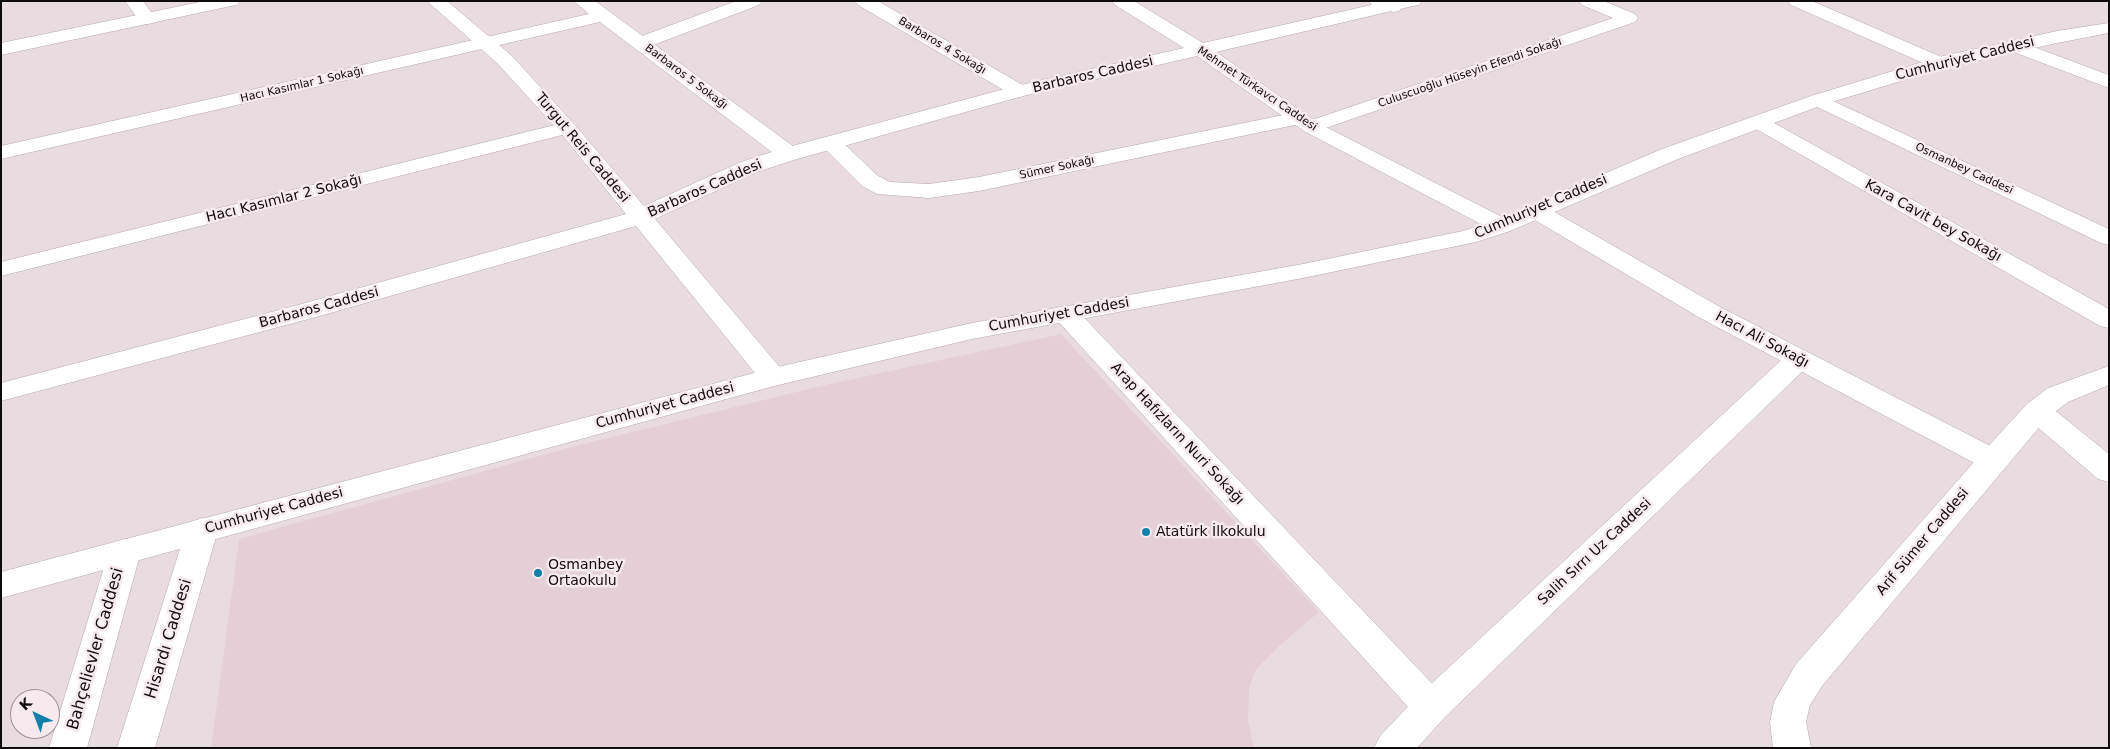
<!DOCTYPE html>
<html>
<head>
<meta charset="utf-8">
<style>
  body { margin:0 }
  #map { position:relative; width:2110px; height:749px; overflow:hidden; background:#e9dce1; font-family:"DejaVu Sans",sans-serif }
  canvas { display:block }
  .frame { position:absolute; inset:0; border:2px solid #100c0d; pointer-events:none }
  .north { position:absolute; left:10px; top:689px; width:50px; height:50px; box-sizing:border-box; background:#f6eaee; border:1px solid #9a9194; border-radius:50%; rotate:317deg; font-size:14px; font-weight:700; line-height:20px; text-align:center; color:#100c0d }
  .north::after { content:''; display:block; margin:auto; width:18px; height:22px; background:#1181a9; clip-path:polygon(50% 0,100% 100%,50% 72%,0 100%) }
</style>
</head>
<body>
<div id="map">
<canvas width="2110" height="749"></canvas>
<div class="frame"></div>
<div class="north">K</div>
</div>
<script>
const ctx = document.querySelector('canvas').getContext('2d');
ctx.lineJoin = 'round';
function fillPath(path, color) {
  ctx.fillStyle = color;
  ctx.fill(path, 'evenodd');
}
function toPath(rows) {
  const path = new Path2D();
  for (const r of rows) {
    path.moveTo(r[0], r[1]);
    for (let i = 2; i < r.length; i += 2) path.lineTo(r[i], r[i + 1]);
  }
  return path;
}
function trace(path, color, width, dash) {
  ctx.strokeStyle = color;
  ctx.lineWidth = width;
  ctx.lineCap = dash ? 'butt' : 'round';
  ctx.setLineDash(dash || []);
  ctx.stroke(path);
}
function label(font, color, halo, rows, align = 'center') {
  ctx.font = font + ' "DejaVu Sans",sans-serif';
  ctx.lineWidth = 5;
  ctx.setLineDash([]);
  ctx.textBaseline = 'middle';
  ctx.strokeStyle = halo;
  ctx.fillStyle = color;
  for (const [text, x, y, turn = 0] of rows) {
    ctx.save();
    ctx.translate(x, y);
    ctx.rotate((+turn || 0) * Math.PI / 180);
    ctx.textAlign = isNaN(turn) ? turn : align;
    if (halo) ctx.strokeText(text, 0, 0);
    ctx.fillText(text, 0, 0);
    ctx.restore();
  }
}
const built = toPath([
  [1061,334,1319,612,1277,648,1255,671,1249,689,1248,720,1254,748,211,748,239,539,575,446,825,385]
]);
const minor = toPath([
  [125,1,143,1,156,19,153,23,147,24,141,23,125,1],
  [574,1,595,1,610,12,797,149,800,154,797,159,789,160,781,159,600,22,1,159,1,146,589,14,574,1],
  [855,1,878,1,1026,87,1029,91,1026,95,1019,97,1012,95,858,5,855,1],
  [1369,1,1394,1,1402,7,1399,11,1393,12,1372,5,1369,1],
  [1579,1,1604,1,1635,14,1638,18,1635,22,1311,133,1304,131,1301,127,1304,123,979,191,929,198,877,194,862,186,819,143,822,138,830,137,838,138,878,176,890,182,929,184,979,177,1298,112,1305,114,1308,118,1306,122,1613,18,1582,5,1579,1],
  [2015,40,2109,75,2109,88,2008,50,2006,46,2008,42,2015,40],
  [1758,116,1765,118,2109,309,2109,328,2100,326,1751,126,1748,122,1751,118,1758,116],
  [567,122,574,124,577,128,574,132,1,276,1,262,567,122],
  [1536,204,1544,206,1720,307,2004,453,2008,460,2004,467,1993,471,1982,467,1702,319,1528,216,1524,211,1528,206,1536,204],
  [1066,306,1075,308,1444,696,1449,707,1444,718,1431,723,1418,718,1057,320,1053,314,1057,308,1066,306],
  [2037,401,2047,404,2109,454,2109,482,2098,479,2027,418,2023,411,2027,404,2037,401]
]);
const tertiary = toPath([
  [205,1,240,1,237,5,231,6,1,55,1,43,205,1],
  [427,1,447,1,512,56,574,124,644,206,741,162,781,149,1012,87,1184,48,1115,5,1112,1,1134,1,1203,43,1389,1,1422,1,1419,5,1413,6,1216,52,1318,123,1510,221,1514,226,1510,231,1502,233,1494,231,1304,131,1197,56,1023,96,797,159,757,172,655,219,783,371,787,377,783,383,773,386,763,383,636,226,316,317,1,401,1,383,298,305,626,214,560,132,498,64,427,1],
  [736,1,762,1,759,5,648,47,641,49,634,47,632,43,634,39,736,1],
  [1788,1,1812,1,1946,59,1949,63,1946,67,1939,69,1932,67,1791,5,1788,1],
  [1818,94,2109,229,2109,245,2101,243,1811,104,1808,100,1811,96,1818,94],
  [1799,350,1809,353,1813,359,1809,365,1444,718,1417,748,1374,748,1380,736,1418,696,1789,353,1799,350],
  [2109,366,2109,385,2068,402,2047,418,1822,686,1810,705,1806,722,1811,748,1773,748,1770,722,1774,702,1796,664,1982,453,2027,404,2048,388,2109,366],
  [202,518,213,522,218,530,155,748,117,748,186,530,191,522,202,518],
  [125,539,136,542,141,551,87,748,49,748,109,551,114,542,125,539]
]);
const secondary = toPath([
  [2109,23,2109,33,2057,43,1944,68,1825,104,1678,159,1510,231,1476,242,1303,278,972,339,774,386,1,598,1,572,773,368,972,323,1303,264,1463,231,1494,221,1662,149,1811,96,1939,57,2057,31,2109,23]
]);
const markers = [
  [1146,532,5,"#1181a9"],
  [538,573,5,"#1181a9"]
];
const farStreetnames = [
  ["Barbaros 4 Sokağı",942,46,31],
  ["Culuscuoğlu Hüseyin Efendi Sokağı",1470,73,-19],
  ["Barbaros 5 Sokağı",686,77,37],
  ["Hacı Kasımlar 1 Sokağı",302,85,-13],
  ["Mehmet Türkavcı Caddesi",1257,89,34],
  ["Sümer Sokağı",1057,168,-12],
  ["Osmanbey Caddesi",1964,169,25]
];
const streetNames = [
  ["Cumhuriyet Caddesi",1965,59,-14],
  ["Barbaros Caddesi",1093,75,-13],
  ["Turgut Reis Caddesi",582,148,50],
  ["Barbaros Caddesi",705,189,-24],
  ["Hacı Kasımlar 2 Sokağı",284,199,-14],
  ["Cumhuriyet Caddesi",1541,207,-23],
  ["Kara Cavit bey Sokağı",1933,221,29],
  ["Barbaros Caddesi",319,308,-15],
  ["Cumhuriyet Caddesi",1059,315,-10],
  ["Hacı Ali Sokağı",1762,340,28],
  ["Cumhuriyet Caddesi",665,406,-15],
  ["Arap Hafızların Nuri Sokağı",1177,434,47],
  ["Cumhuriyet Caddesi",274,511,-15],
  ["Arif Sümer Caddesi",1923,542,-50],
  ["Salih Sırrı Uz Caddesi",1595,552,-43]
];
const poiNames = [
  ["Atatürk İlkokulu",1156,532],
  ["Osmanbey",548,565],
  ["Ortaokulu",548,581]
];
const nearStreetnames = [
  ["Hisardı Caddesi",169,639,-73],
  ["Bahçelievler Caddesi",96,649,-74]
];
fillPath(built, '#e4cfd7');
trace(minor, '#b4a8ad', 1);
trace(tertiary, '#b4a8ad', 1);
trace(secondary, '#b4a8ad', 1);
fillPath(minor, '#fff');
fillPath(tertiary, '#fff');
fillPath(secondary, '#fff');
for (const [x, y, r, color] of markers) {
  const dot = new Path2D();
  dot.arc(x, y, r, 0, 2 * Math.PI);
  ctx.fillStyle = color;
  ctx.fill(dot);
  trace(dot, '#f6eaee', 2);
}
label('11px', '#100c0d', '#f6eaee', farStreetnames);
label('14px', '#100c0d', '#f6eaee', streetNames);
label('14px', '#100c0d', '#f6eaee', poiNames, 'left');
label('16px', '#100c0d', '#f6eaee', nearStreetnames);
</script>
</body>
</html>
